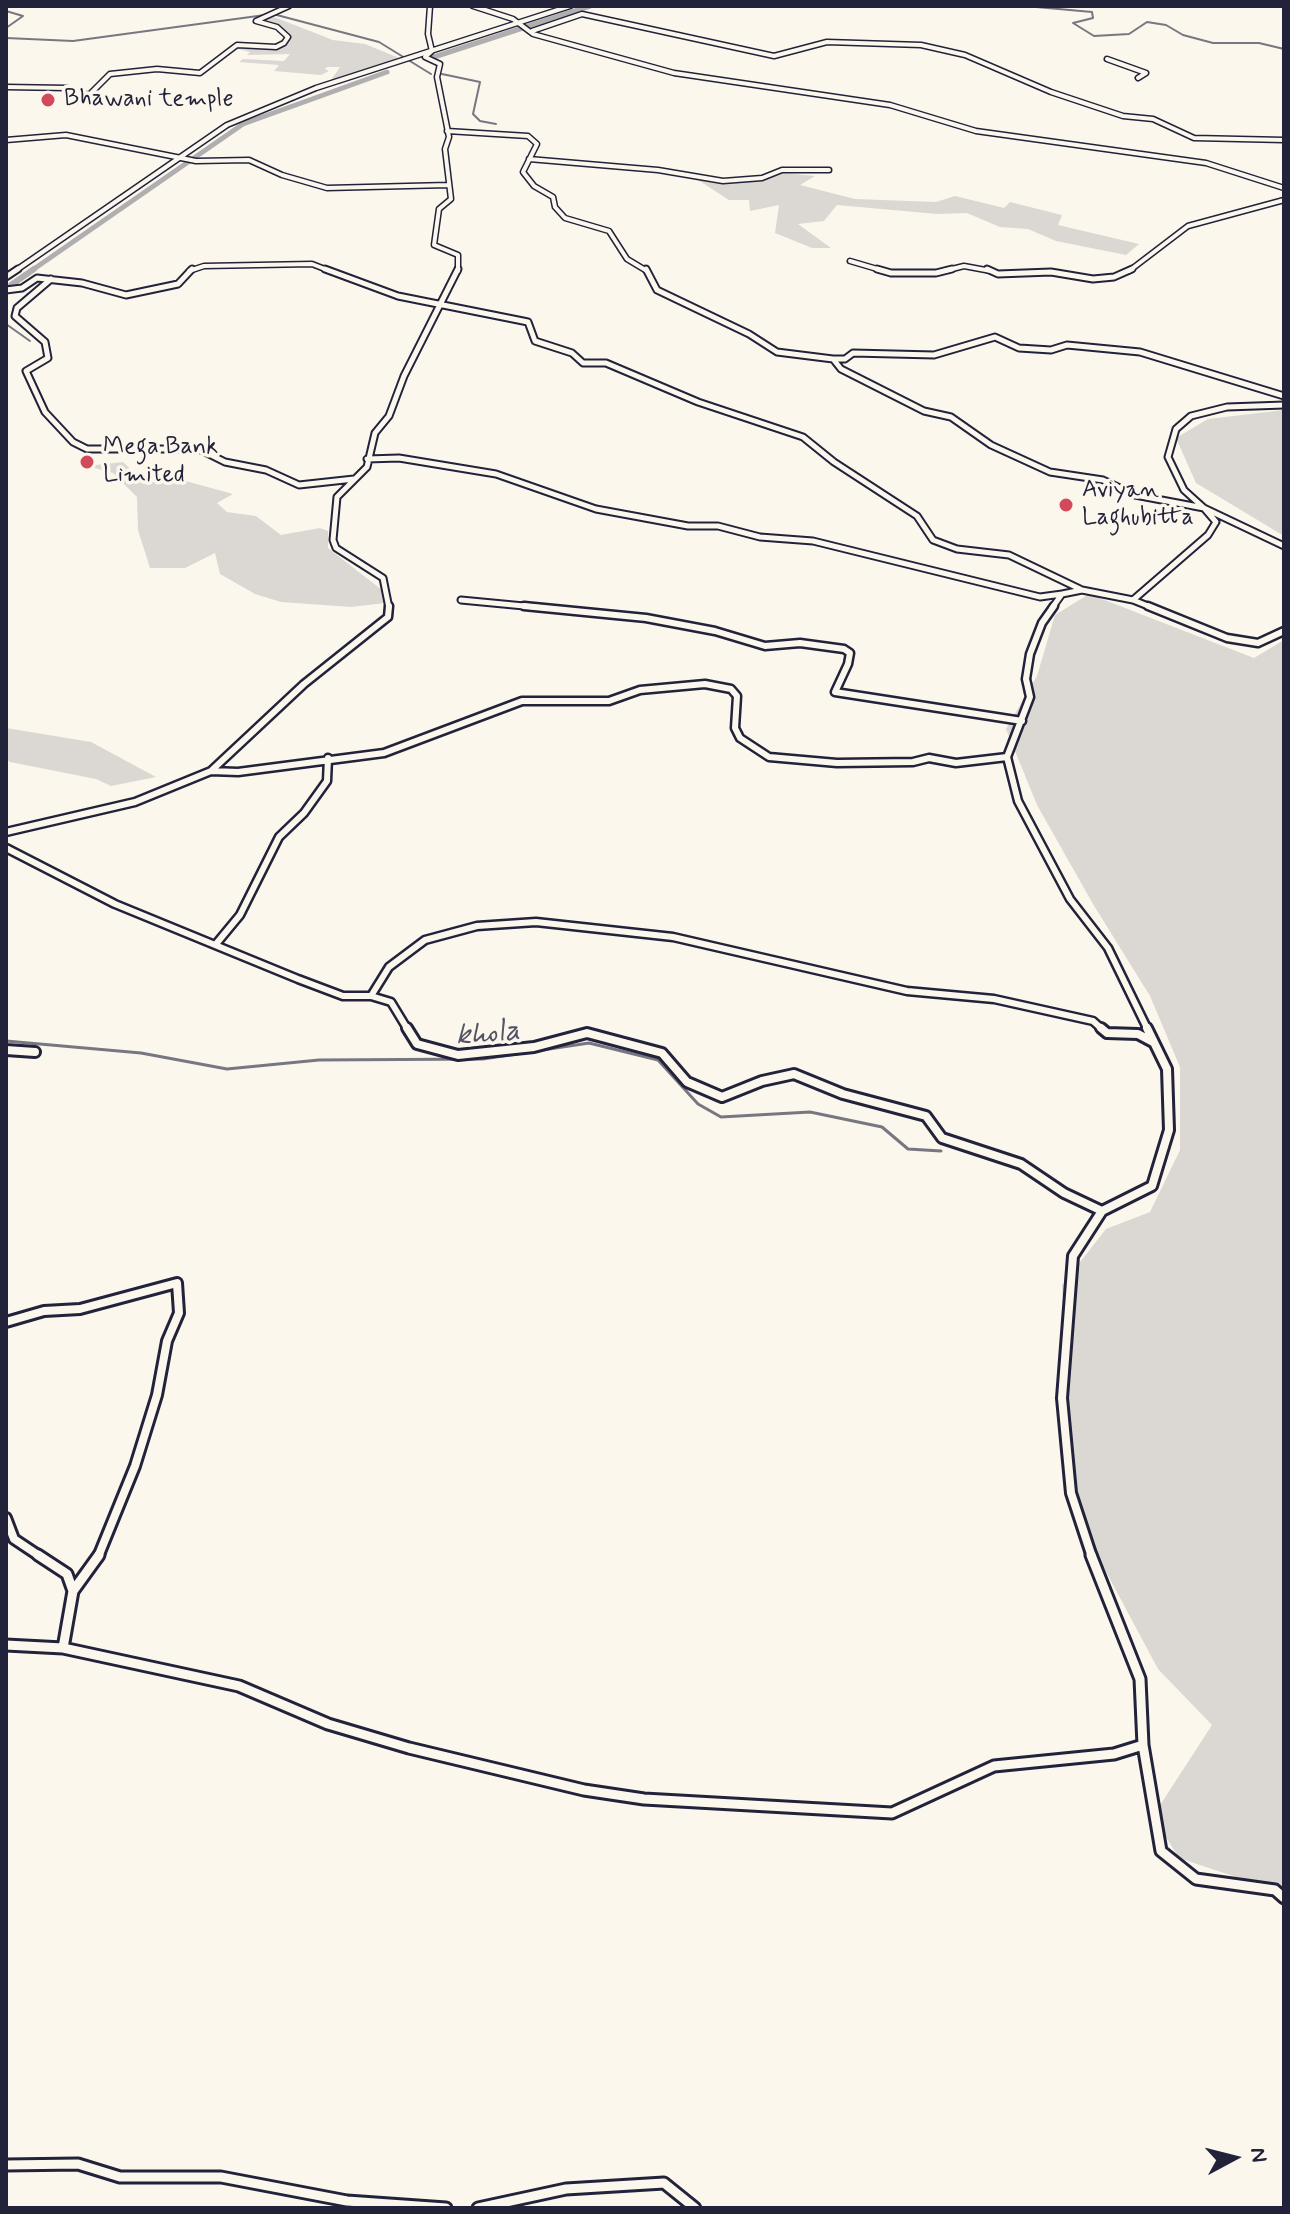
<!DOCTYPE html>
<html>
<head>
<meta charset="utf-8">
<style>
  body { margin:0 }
  #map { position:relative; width:1290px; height:2214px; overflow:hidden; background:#fbf7ec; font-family:Mynerve,sans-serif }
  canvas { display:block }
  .frame { position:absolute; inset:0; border:8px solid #22223b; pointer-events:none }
  .north { position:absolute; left:1194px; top:2118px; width:80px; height:80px; -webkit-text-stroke:6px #fbf7ec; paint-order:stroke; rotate:83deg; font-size:22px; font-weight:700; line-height:32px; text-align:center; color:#22223b }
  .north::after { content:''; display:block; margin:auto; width:28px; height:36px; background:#22223b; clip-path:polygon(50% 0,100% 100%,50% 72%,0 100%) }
</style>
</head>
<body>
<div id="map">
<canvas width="1290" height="2214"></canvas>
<div class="frame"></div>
<div class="north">N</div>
</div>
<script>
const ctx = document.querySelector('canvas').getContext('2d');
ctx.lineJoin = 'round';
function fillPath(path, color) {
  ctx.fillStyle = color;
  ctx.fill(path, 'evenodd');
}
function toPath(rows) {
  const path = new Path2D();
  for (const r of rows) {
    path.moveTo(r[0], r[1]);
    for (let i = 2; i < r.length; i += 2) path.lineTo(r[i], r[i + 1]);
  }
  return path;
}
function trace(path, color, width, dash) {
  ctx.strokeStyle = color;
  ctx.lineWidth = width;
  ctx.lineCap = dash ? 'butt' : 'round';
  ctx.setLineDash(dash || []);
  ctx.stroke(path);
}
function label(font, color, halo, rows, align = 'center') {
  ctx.font = font + ' Mynerve,sans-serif';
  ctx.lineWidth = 7;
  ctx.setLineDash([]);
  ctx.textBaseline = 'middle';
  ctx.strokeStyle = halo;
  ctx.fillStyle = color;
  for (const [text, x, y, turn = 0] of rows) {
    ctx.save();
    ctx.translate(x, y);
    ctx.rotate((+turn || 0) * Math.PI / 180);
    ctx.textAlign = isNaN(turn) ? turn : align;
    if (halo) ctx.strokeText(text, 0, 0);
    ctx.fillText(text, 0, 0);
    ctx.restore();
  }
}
const green = toPath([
  [274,17,333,40,365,44,399,58,335,81,331,80,340,67,327,67,325,69,329,71,321,75,274,71,279,65,239,62,243,59,284,61,290,54,247,55,250,52,235,48,276,47,285,43,291,35,261,21],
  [783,173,815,176,800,185,855,199,936,202,955,196,1004,208,1010,202,1062,215,1058,225,1139,244,1126,255,1056,241,1028,229,1000,227,967,213,937,214,837,205,824,221,798,224,831,248,812,248,775,233,779,205,750,211,749,200,729,200,698,180,751,181],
  [1284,410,1284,536,1196,483,1176,438,1208,419],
  [123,462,146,484,171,477,233,494,217,503,227,512,256,516,281,535,320,528,328,531,328,548,382,590,385,603,351,607,281,602,255,594,220,574,215,553,185,568,150,568,138,530,137,497,113,473,87,466],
  [1089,594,1254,658,1284,640,1284,1893,1179,1858,1153,1816,1212,1725,1158,1669,1072,1508,1062,1285,1106,1229,1150,1212,1180,1150,1180,1067,1150,996,1093,904,1037,805,1006,729,1037,676,1055,615],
  [6,728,91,742,156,777,111,786,96,779,10,762,6,759]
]);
const streamFar1 = toPath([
  [1025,6,1092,12,1093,18,1073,23,1094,36,1129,34,1147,22,1166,25,1183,35,1213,43,1259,43,1284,49],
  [6,11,23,16,6,28],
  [273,14,379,42,431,74],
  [6,38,73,41,265,15],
  [442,74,480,82,473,114,480,121,496,124],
  [6,324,30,341]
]);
const stream = toPath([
  [6,1041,141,1053,227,1069,319,1060,483,1059,589,1043,658,1060,698,1104,721,1117,810,1112,882,1127,908,1149,941,1151]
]);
const canalFar1 = toPath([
  [434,57,590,6],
  [31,271,243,124,387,72]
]);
const canal = toPath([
  [11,285,34,269]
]);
const streetFar4 = toPath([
  [430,6,428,34,432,51,425,57,440,64,437,77,449,137,445,149,451,199,439,209,434,245,458,255,458,271],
  [473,6,513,19,533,34,674,73,890,105,976,131,1206,163,1284,188],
  [532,31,582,14,774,56,827,42,921,45,965,55,1051,92,1123,116,1153,119,1194,138,1284,140],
  [1107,59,1146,73,1138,78],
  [6,87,67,88,89,95,110,74,157,69,200,73,237,45,276,47,284,43,288,37,277,27,256,21,289,6],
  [447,131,528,136,537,144,523,172,534,186,553,197,555,207,565,218,609,231,627,259,647,271],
  [6,140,66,135,196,161,249,160,282,175,327,188,448,185],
  [529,159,658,170,723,181,762,178,782,170,829,170],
  [850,261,884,271],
  [15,271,227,125,316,88,570,6],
  [189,271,204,266,312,264,330,271],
  [944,271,964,266,991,271],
  [1129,271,1188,226,1284,200]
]);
const streetFar3 = toPath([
  [325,269,398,296,528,322,535,341,572,353,583,363,606,363,698,402,803,437,834,462,917,516,933,540,957,549,1009,555,1080,589],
  [646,269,657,290,749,334,777,352,833,359,841,369,924,411,951,417,991,445,1050,472,1103,480,1135,495,1204,508,1216,522,1208,535,1133,600],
  [877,269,891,273,936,273,952,269],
  [987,269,998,274,1051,272,1093,279,1114,277,1132,269],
  [6,277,18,269],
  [51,279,17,308,15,316,45,342,48,358,26,371,45,412,73,442,87,449,199,449,225,462,266,470,299,485,354,479],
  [6,290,22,288,37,278,82,283,126,295,178,284,192,269],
  [833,359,845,359,853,353,934,355,995,337,1019,348,1051,350,1067,345,1140,352,1284,396],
  [1284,405,1227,407,1191,416,1176,429,1168,457,1184,490,1204,508,1284,546],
  [367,459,399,458,496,474,596,509,688,526,718,526,760,537,813,541,1040,597,1062,594],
  [461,600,545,608],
  [389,608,383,578,336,548,333,540,337,497,367,467,375,433,389,416,404,376,458,269],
  [1052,608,1062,594,1082,590,1133,600,1153,608]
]);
const streetFar2 = toPath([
  [524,606,646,618,715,631,765,646,800,643,844,649,850,653,848,664,835,692,1022,721],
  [1054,606,1042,623,1030,654,1026,679,1030,697,1007,757,1018,801,1070,899,1108,948,1148,1030],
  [1148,606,1227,638,1258,643,1284,631],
  [211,771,238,772,384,753,522,701,609,701,640,690,705,684,731,689,737,696,735,728,740,738,769,757,837,763,913,762,929,758,956,763,1007,757],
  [6,832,135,802,211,771,304,684,388,617,389,606],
  [6,848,115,904,298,979,343,996,371,996,391,1002,408,1030],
  [216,944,240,915,279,837,304,813,327,781,328,758],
  [371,996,389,967,425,940,477,926,536,922,673,937,907,991,994,999,1093,1021,1103,1030]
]);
const streetFar1 = toPath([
  [407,1028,417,1044,458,1055,534,1047,587,1033,662,1053,687,1082,722,1097,762,1081,794,1074,843,1094,926,1116,942,1138,1021,1164,1064,1193,1102,1211],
  [1101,1028,1107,1033,1138,1034,1153,1042],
  [6,1050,35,1052],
  [6,1322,44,1311,80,1309,177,1283,179,1313,167,1341,157,1395,135,1466,98,1557],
  [6,1518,14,1539,41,1557],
  [1092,1557,1071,1493,1062,1398,1073,1256,1102,1211,1152,1186,1169,1130,1167,1069,1147,1028]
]);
const street = toPath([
  [38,1555,67,1574,73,1591,63,1648],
  [1091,1555,1140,1679,1143,1745,1161,1851,1196,1879,1275,1890,1284,1898],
  [73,1591,99,1555],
  [6,1645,63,1648,239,1686,328,1724,409,1748,584,1790,644,1799,892,1813,994,1766,1114,1754,1143,1745],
  [6,2165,78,2164,120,2177,221,2177,347,2201,446,2208],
  [478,2208,566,2189,664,2183,695,2208]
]);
const markers = [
  [48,100,8,"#d1495b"],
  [87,462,8,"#d1495b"],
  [1066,505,8,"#d1495b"]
];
const farPoinames = [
  ["Bhawani temple",64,100],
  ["Mega Bank",103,448],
  ["Limited",103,476],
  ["Aviyan",1082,491],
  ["Laghubitta",1082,519]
];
const waterNames = [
  ["khola",488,1035,-5]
];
fillPath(green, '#dbd8d3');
trace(streamFar1, '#787681', 2);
trace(stream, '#787681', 3);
trace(canalFar1, '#b1aeb0', 5);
trace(canal, '#b1aeb0', 6);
trace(streetFar4, '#22223b', 7);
trace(streetFar3, '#22223b', 9);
trace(streetFar2, '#22223b', 11);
trace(streetFar1, '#22223b', 14);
trace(street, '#22223b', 15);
trace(streetFar4, '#fbf7ec', 4);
trace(streetFar3, '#fbf7ec', 5);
trace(streetFar2, '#fbf7ec', 6);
trace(streetFar1, '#fbf7ec', 8);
trace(street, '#fbf7ec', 9);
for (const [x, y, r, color] of markers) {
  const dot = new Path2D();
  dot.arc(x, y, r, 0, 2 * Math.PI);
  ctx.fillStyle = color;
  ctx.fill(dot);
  trace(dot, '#fbf7ec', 3);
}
label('24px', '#22223b', '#fbf7ec', farPoinames, 'left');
label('italic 30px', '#545364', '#fbf7ec', waterNames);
</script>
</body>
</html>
